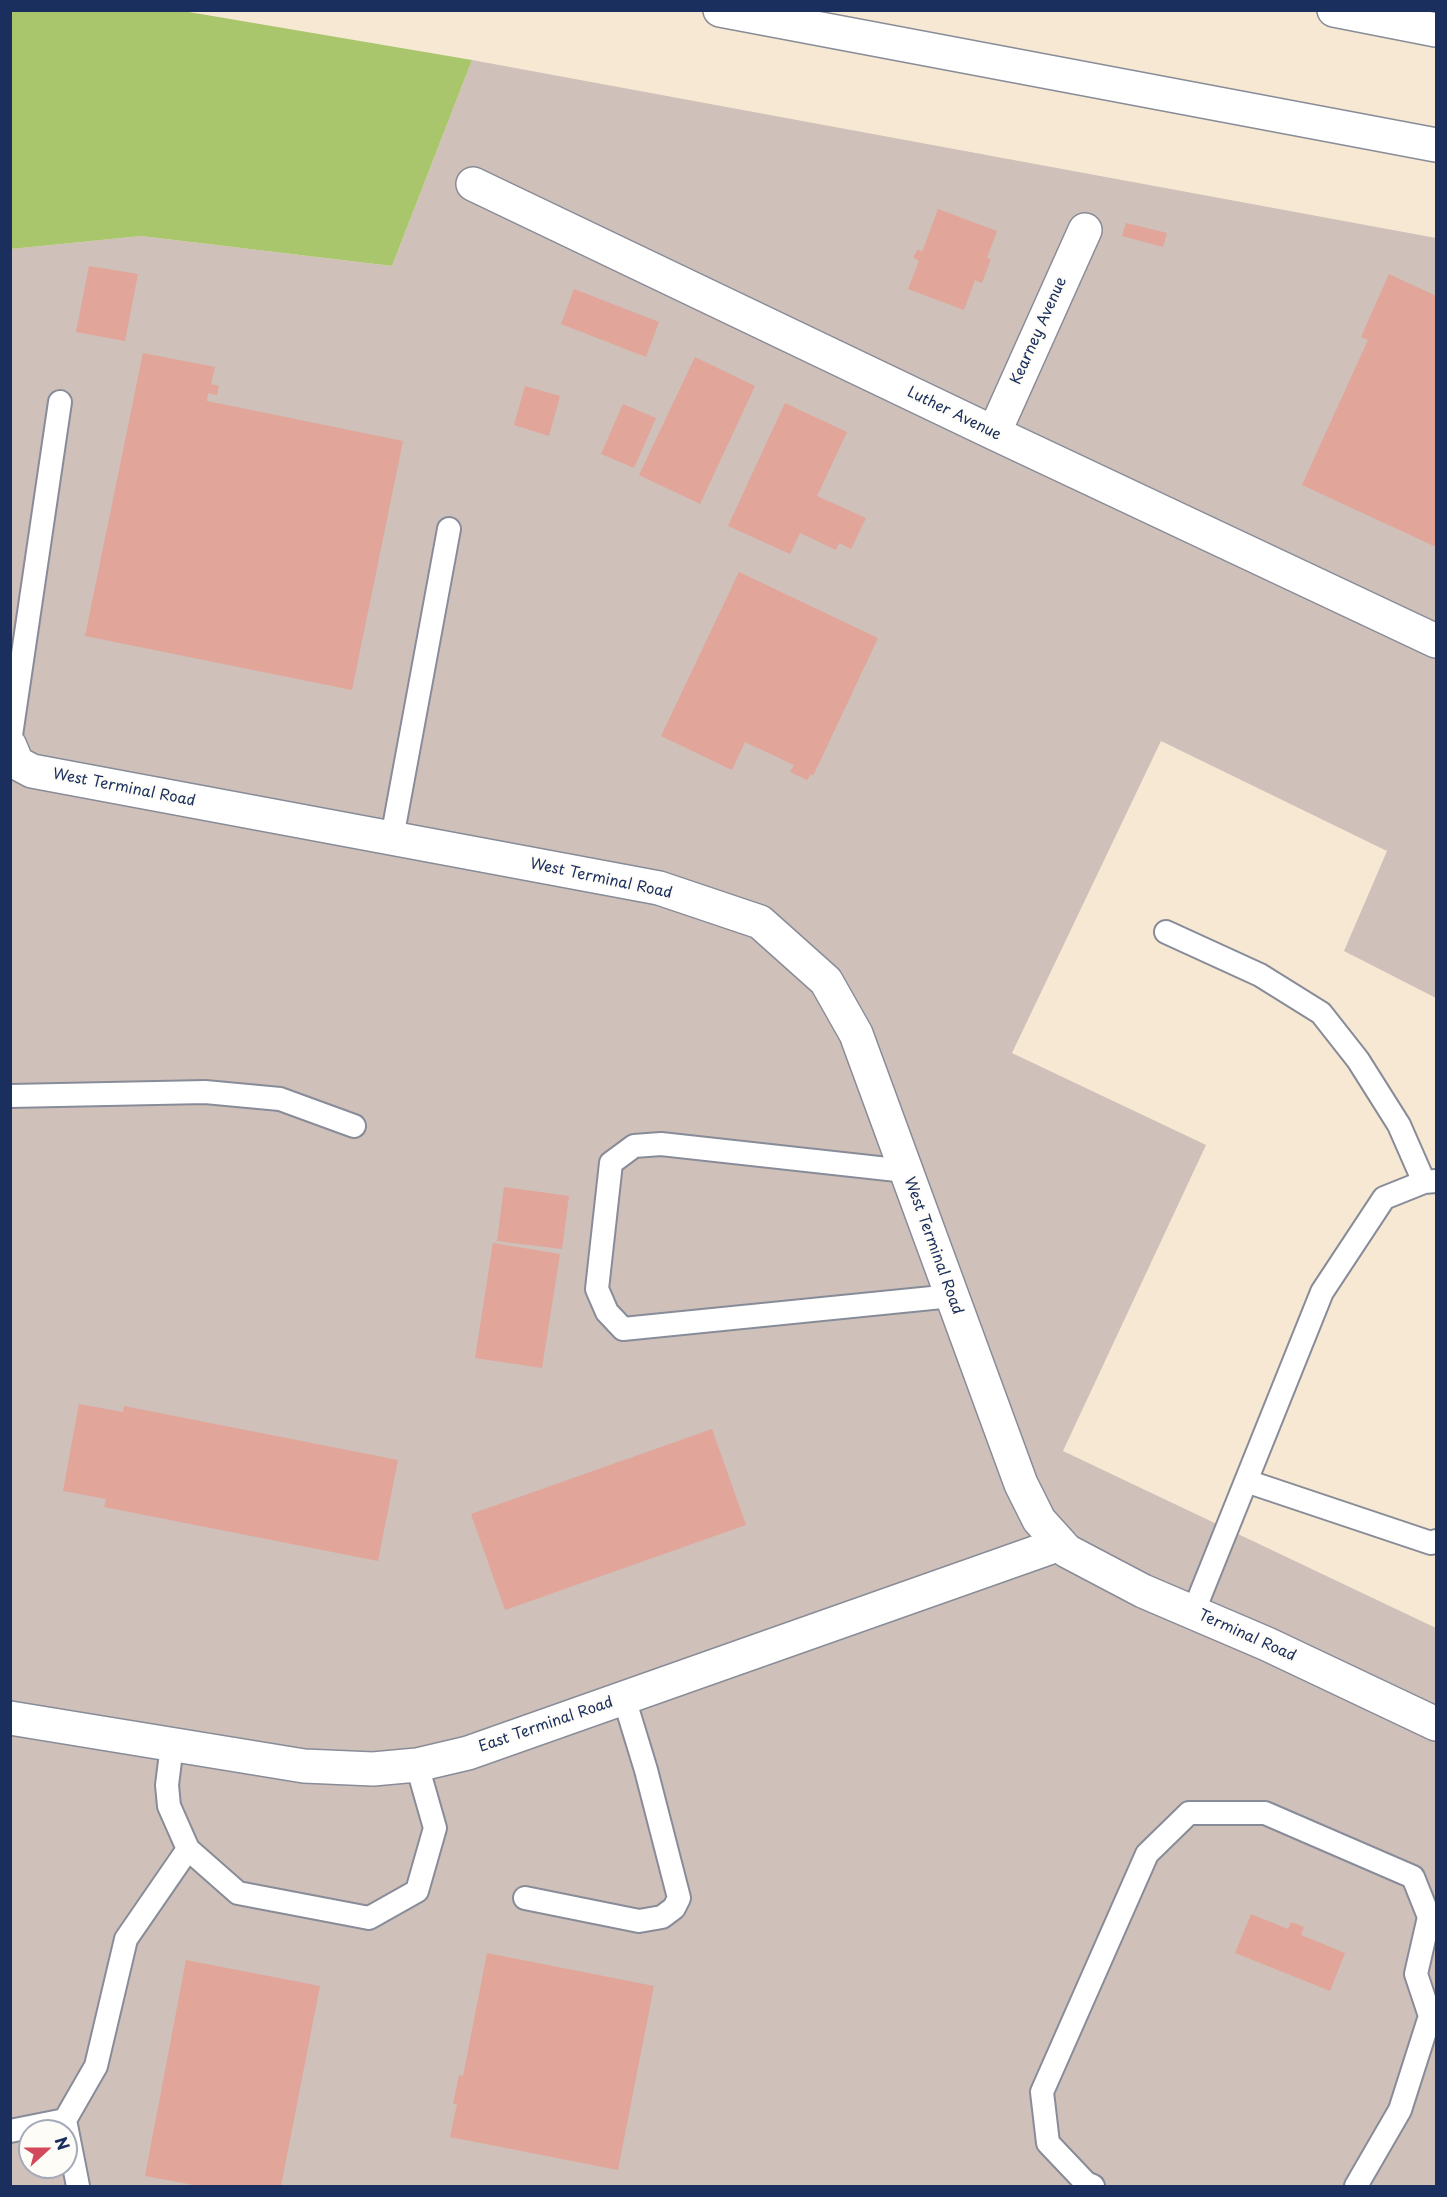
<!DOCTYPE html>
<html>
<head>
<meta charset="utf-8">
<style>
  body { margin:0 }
  #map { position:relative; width:1447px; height:2197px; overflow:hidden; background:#f6e8d2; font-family:"Playpen Sans",sans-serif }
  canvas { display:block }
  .frame { position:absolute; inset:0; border:12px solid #1b2f5e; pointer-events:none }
  .north { position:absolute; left:18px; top:2119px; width:60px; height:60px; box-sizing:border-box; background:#fdfcf7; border:2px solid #a3aaba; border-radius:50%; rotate:69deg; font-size:16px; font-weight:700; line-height:24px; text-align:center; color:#1b2f5e }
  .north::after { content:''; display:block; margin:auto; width:21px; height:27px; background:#d1495b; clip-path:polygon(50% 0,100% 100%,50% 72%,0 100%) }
</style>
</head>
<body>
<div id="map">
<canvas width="1447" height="2197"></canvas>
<div class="frame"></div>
<div class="north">N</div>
</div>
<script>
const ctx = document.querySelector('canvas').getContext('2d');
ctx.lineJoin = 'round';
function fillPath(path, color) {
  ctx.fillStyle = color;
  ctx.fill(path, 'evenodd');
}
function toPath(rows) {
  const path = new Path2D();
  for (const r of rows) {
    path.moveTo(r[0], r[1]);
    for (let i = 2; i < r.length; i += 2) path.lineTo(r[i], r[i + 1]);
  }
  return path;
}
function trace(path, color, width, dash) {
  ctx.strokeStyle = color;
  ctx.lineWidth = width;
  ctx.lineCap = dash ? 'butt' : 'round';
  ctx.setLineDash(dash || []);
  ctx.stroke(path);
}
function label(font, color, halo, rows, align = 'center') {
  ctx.font = font + ' "Playpen Sans",sans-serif';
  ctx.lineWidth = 4.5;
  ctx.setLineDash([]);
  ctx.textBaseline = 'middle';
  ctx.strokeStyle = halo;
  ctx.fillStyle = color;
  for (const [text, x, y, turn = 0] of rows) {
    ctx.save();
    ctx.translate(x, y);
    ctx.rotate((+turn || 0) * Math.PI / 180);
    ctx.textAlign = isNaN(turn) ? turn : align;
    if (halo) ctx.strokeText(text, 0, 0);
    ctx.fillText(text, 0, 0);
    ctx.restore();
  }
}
const industrial = toPath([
  [472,60,1436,238,1436,998,1344,951,1387,851,1161,741,1012,1053,1206,1145,1063,1451,1436,1628,1436,2186,11,2186,11,249,141,236,392,266],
  [30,2131,66,2131,66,2167,30,2167]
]);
const green = toPath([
  [11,10,183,11,472,60,392,266,141,236,11,249]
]);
const building = toPath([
  [938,209,997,231,987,258,991,259,982,283,975,280,964,310,908,289,919,261,913,257,918,249,922,252],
  [1126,223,1167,233,1163,247,1122,236],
  [89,266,138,274,125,341,76,332],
  [1389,274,1436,296,1436,547,1302,485,1368,340,1361,337],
  [574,289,659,322,646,357,561,324],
  [143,353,215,367,211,384,219,386,217,395,208,393,207,401,403,441,352,690,85,636],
  [695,357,755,386,700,504,639,475],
  [525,386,560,396,549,436,514,425],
  [785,403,847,432,817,496,866,518,851,549,839,543,836,550,800,533,790,554,728,526],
  [623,404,656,418,634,468,601,454],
  [739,572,878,638,813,776,811,774,807,780,790,772,794,765,745,742,732,770,661,736],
  [504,1187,569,1196,562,1249,497,1241],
  [493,1243,560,1254,542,1368,475,1358],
  [79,1404,123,1412,124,1406,398,1460,378,1561,104,1507,106,1499,63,1491],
  [712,1429,746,1525,505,1610,471,1514],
  [1251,1914,1288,1929,1291,1922,1304,1927,1301,1935,1345,1953,1330,1991,1235,1953],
  [487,1953,654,1986,618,2170,450,2137,457,2104,453,2104,459,2075,463,2076],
  [186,1960,320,1986,281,2186,199,2186,145,2176]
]);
const lane = toPath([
  [10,742,60,402],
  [392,838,449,529],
  [1166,932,1260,975,1321,1013,1358,1060,1399,1125,1424,1182],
  [10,1096,205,1092,280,1099,354,1126],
  [906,1171,661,1144,634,1146,611,1163,597,1289,607,1312,623,1329,952,1296],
  [1246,1481,1431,1543,1436,1541],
  [1193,1613,1322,1292,1384,1198,1424,1182,1436,1181],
  [172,1745,167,1785,169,1806,188,1849,238,1893,369,1918,417,1891,435,1828,417,1765],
  [525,1898,639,1921,662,1917,674,1908,679,1898,646,1770,624,1698],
  [65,2120,78,2186],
  [10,2131,65,2120,96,2066,126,1939,188,1849],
  [1093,2186,1086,2183,1048,2143,1042,2092,1147,1854,1189,1813,1265,1813,1413,1877,1429,1917,1416,1974,1430,2016,1400,2110,1356,2186]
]);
const street = toPath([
  [473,184,994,433,1436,641],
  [994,433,1085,230],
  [10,746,17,763,32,771,659,888,760,922,826,981,856,1034,1021,1484,1039,1520,1067,1551,1143,1591,1267,1644,1436,1724],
  [10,1718,304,1766,373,1769,417,1765,468,1753,1060,1544]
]);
const highway = toPath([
  [720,10,1436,145],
  [1334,10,1436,30]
]);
const streetNames = [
  ["Kearney Avenue",1039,331,-66],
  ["Luther Avenue",954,414,26],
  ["West Terminal Road",124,788,11],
  ["West Terminal Road",601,879,12],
  ["West Terminal Road",933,1246,70],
  ["Terminal Road",1247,1636,24],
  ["East Terminal Road",546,1725,-19]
];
fillPath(industrial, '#cfc0ba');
fillPath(green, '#a9c66d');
fillPath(building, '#e1a599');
trace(lane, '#888c98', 26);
trace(street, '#888c98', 36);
trace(highway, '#888c98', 36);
trace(lane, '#fff', 22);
trace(street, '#fff', 33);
trace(highway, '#fff', 33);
label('15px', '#1b2f5e', '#fdfcf7', streetNames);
</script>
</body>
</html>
